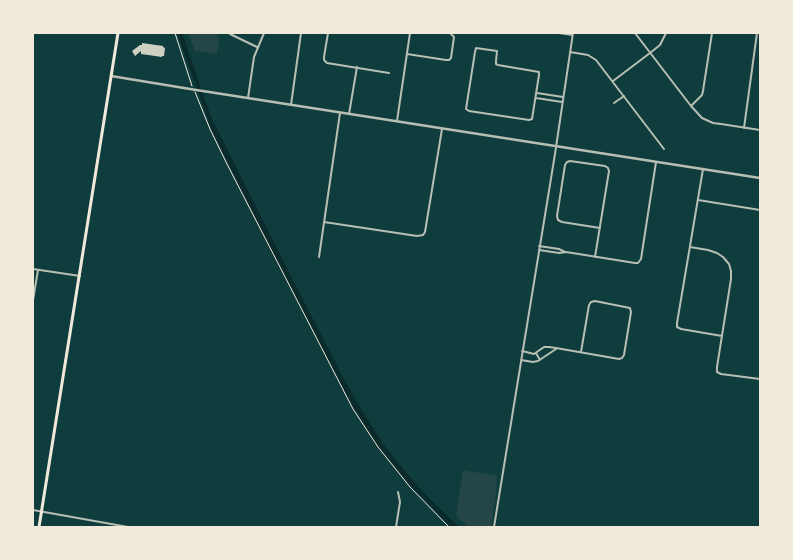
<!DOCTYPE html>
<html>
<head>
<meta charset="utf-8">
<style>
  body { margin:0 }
  #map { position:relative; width:793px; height:560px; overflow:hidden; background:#0f3d3e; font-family:Literata,serif }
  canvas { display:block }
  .frame { position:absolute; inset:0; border:34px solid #f1e9da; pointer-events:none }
</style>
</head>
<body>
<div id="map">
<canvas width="793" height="560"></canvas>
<div class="frame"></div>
</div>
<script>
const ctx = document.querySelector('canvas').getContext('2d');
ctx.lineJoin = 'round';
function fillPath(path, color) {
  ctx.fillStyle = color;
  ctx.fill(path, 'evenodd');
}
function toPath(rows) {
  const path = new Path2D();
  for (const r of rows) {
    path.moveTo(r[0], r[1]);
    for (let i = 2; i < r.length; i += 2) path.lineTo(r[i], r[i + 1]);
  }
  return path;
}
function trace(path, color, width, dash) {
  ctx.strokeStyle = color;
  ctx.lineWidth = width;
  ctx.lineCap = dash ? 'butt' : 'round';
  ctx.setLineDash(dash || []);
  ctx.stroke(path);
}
const green = toPath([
  [188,33,217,33,219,38,217,54,195,51],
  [463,470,497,476,497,479,496,495,491,527,468,527,456,515]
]);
const water = toPath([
  [177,33,182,33,211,117,295,284,345,381,360,407,383,444,404,470,424,493,459,527,451,527,406,481,376,443,349,400,280,267,212,131]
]);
const building = toPath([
  [142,43,163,46,163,47,165,48,164,56,162,56,162,57,141,54,141,51,135,56,132,51,140,45,142,45]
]);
const path = toPath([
  [175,33,192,86],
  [195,92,210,129,227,164,353,409,378,447,410,487,449,527]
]);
const minor = toPath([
  [328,33,324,57,324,60,327,63,389,73],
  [559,33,572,35],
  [635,33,691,106,702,118,713,123,721,124,760,130],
  [230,34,257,47],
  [476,48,497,51,496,61,496,64,498,65,539,72,539,75,532,119,529,120,469,111,466,109,475,52,476,48],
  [570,52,588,55,596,60,664,149],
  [407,54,446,60,449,60,451,58,454,37,450,33,448,33],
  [613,81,650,53,660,45,666,33],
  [537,93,563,97],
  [248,98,254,57,264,33],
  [536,98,562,102],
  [614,103,624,96],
  [291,105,301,33],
  [691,106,702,95,703,91,712,33],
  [349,114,357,67],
  [397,121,410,33],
  [744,128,757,33],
  [703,169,677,323,677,327,681,329,722,336],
  [698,200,760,210],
  [324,222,417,236,423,235,425,232,442,129],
  [539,246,559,249,565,252],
  [690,247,708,250,717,253,723,257,729,264,731,271,731,279,717,367,717,372,721,374,760,379],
  [539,250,559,253,566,252,635,263,638,263,641,259,656,162],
  [319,257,340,113],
  [595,257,609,171,608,168,605,166,570,161,567,162,565,165,557,216,558,220,562,222,600,228],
  [33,269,80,276],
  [33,300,38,270],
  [522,351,534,354,544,347,549,347,556,348,619,359,622,358,624,355,631,312,630,308,595,301,591,302,589,305,581,352],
  [536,353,540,360],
  [521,360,533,362,538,361,556,349],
  [33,510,128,527],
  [396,527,400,502,398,492],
  [494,527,555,154,573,33]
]);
const tertiary = toPath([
  [111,76,190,89,760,178]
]);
const primary = toPath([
  [39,527,118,33]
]);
fillPath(green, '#244646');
fillPath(water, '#0a2a2b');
fillPath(building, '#cfcfc3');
trace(path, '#f1e9da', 1);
trace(minor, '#b8beb3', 2);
trace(tertiary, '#b8beb3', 2.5);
trace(primary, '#f1e9da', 3);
</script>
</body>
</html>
